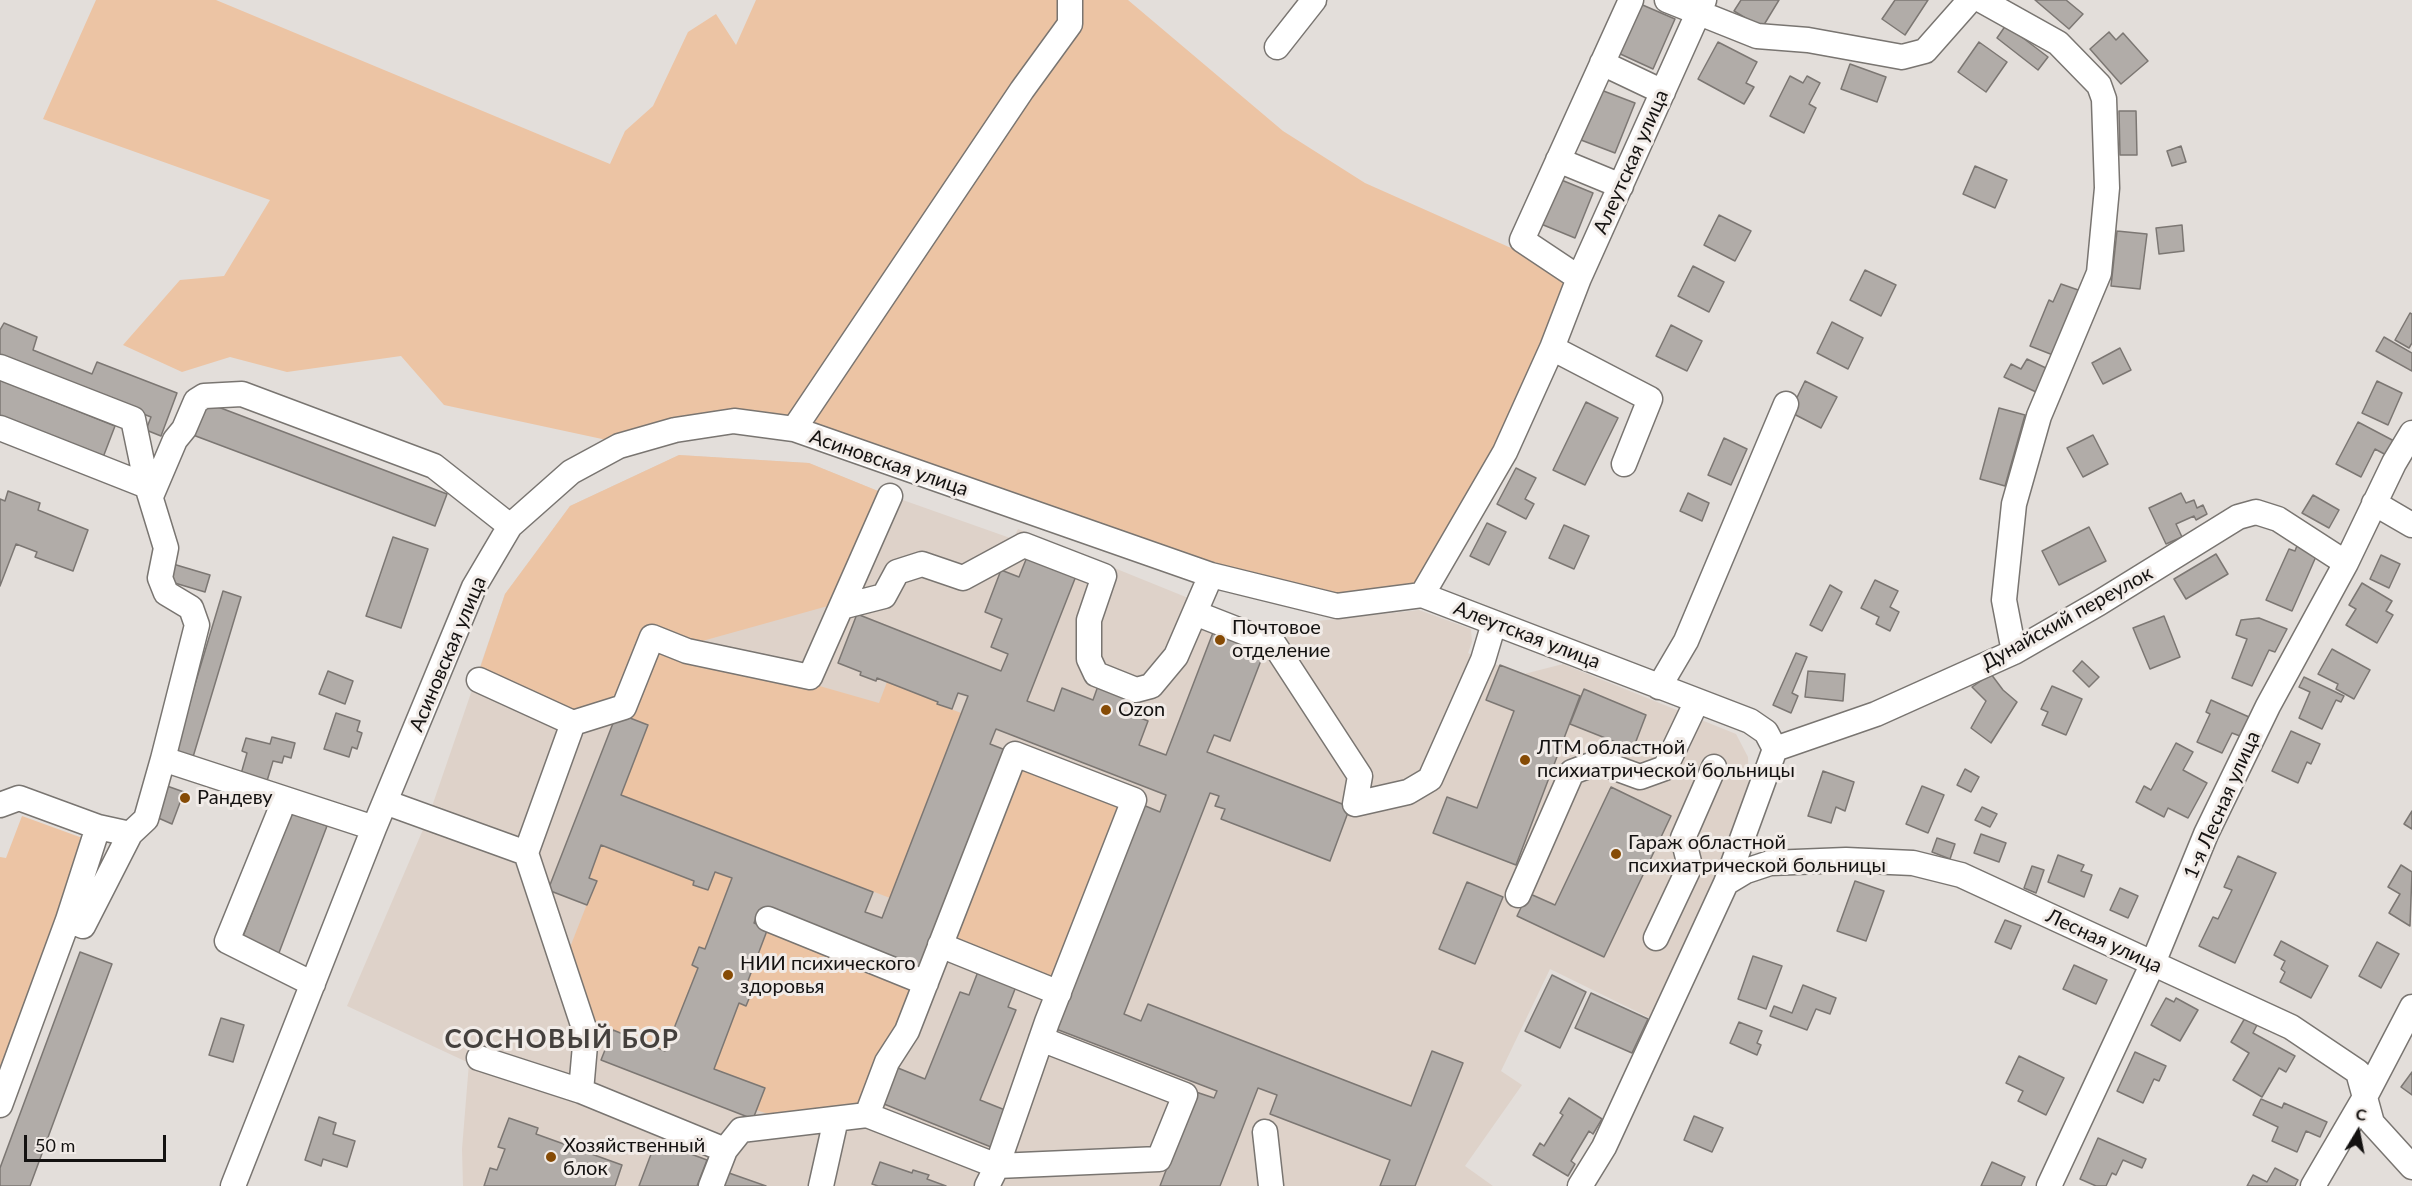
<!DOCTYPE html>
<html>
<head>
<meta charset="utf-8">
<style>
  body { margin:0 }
  #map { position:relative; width:2412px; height:1186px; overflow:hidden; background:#e3deda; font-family:Lato,sans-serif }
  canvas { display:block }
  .north { position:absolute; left:2328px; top:1102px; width:60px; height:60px; -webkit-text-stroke:4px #f1ebe7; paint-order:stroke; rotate:10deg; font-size:16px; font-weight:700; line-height:24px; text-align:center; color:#141211 }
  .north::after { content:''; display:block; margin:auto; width:21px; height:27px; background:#141211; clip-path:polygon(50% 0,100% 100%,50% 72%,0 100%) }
  .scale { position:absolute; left:24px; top:1135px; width:142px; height:27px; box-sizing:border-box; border:3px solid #141211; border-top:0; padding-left:8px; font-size:18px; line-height:21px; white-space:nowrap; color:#141211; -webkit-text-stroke:4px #f1ebe7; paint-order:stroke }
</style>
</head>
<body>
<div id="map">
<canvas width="2412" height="1186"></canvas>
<div class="north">С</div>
<div class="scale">50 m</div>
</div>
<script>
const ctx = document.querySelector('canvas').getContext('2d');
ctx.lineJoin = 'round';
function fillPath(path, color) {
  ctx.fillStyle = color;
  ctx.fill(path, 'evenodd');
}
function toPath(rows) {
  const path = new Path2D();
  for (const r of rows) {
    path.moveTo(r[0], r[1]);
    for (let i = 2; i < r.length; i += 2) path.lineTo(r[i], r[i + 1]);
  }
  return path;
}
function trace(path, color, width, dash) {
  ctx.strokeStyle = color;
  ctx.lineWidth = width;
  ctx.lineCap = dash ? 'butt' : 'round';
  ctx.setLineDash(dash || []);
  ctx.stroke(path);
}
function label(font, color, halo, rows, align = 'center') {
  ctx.font = font + ' Lato,sans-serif';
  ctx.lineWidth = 6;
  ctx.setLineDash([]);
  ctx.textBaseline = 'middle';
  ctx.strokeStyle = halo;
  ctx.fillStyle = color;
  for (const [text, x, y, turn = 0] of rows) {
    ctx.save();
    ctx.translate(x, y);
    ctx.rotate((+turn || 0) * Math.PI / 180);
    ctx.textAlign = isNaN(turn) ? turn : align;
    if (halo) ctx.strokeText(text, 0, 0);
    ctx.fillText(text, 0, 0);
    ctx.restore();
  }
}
const built = toPath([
  [679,455,809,463,883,493,1013,539,1018,529,1287,638,1299,623,1419,610,1471,629,1472,642,1468,653,1483,660,1524,674,1563,664,1736,734,1748,757,1749,790,1728,848,1650,1018,1550,969,1501,1071,1522,1085,1465,1166,1493,1186,463,1186,462,1149,469,1063,347,1006,428,818,505,594,570,506]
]);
const green = toPath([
  [96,0,216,0,610,164,625,131,653,106,688,32,716,14,736,45,756,0,1128,0,1283,131,1365,183,1574,276,1501,450,1418,589,1338,597,1213,564,796,423,616,442,444,405,401,356,287,372,230,357,182,372,123,345,180,280,224,276,270,200,43,119],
  [679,455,809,463,883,493,835,604,688,645,649,629,621,702,577,718,478,674,505,594,570,506],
  [656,645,809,683,879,703,887,682,938,702,938,704,961,713,890,898,621,795,648,725,630,718],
  [1020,769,1122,809,1053,982,952,942],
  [22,816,88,840,0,1078,0,857,6,858],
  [601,845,694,881,693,885,707,890,715,872,732,878,705,949,699,947,692,965,698,968,665,1051,589,1022,567,955,596,881,589,878],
  [768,928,915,987,859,1111,772,1115,756,1110,765,1088,714,1069,739,1003,746,1005,753,989,746,986]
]);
const building = toPath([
  [1741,0,1779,0,1762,28,1734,11,1741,0],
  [1895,0,1928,0,1905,35,1882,19,1895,0],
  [2035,0,2066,0,2083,14,2069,29,2035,0],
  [1638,3,1675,19,1653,69,1616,52,1638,3],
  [2006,25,2048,57,2038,70,1997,38,2006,25],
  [2109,32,2116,40,2123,33,2148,61,2121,84,2090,49,2109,32],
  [1718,42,1757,62,1746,83,1754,87,1744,104,1698,79,1718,42],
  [1979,42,2007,62,1986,92,1958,72,1979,42],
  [1850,64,1886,77,1877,102,1841,89,1850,64],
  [1790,76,1803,83,1807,76,1820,83,1809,104,1816,108,1804,133,1770,116,1790,76],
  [1601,90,1635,103,1615,153,1581,140,1601,90],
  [2119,111,2136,111,2137,155,2120,155,2119,111],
  [2181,146,2186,162,2172,166,2167,151,2181,146],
  [1975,166,2007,180,1995,208,1963,194,1975,166],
  [1559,179,1593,193,1575,238,1541,224,1559,179],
  [1719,215,1751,231,1735,261,1704,245,1719,215],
  [2182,225,2184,251,2159,254,2156,228,2182,225],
  [2117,231,2147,234,2140,289,2111,286,2117,231],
  [1693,266,1724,282,1709,312,1678,296,1693,266],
  [1865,270,1896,285,1881,316,1850,300,1865,270],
  [2061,284,2084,292,2053,355,2030,346,2049,300,2053,302,2061,284],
  [2410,313,2412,314,2412,343,2409,348,2395,340,2410,313],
  [1832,322,1863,338,1848,369,1817,353,1832,322],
  [4,323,37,337,33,350,92,374,97,362,177,393,161,436,146,430,151,417,0,357,0,330,4,323],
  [1671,325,1702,341,1687,371,1656,356,1671,325],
  [2384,337,2412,353,2412,371,2376,351,2384,337],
  [2120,348,2131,370,2103,384,2092,363,2120,348],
  [2027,359,2048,369,2036,392,2004,377,2011,364,2021,369,2027,359],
  [0,380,115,426,102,460,0,420,0,380],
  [1805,381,1837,397,1821,428,1790,412,1805,381],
  [2377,381,2402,393,2388,425,2362,413,2377,381],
  [205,402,447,494,435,526,193,435,205,402],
  [1586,402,1618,418,1585,485,1553,470,1586,402],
  [1999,408,2025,415,2005,486,1980,479,1999,408],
  [2358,422,2396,442,2388,456,2375,449,2361,477,2336,464,2358,422],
  [2093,435,2108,464,2083,477,2067,448,2093,435],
  [1724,438,1747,449,1731,485,1708,475,1724,438],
  [1516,468,1536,478,1525,499,1534,504,1526,519,1497,504,1516,468],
  [8,491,40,503,38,510,88,530,73,571,35,557,37,552,16,544,0,586,0,499,5,501,8,491],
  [1688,493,1709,503,1702,521,1680,511,1688,493],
  [2181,493,2186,503,2194,500,2197,508,2203,505,2207,514,2196,520,2194,516,2176,524,2182,537,2166,544,2149,508,2181,493],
  [2313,495,2339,510,2329,528,2302,513,2313,495],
  [1487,523,1506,532,1489,565,1470,556,1487,523],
  [1564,525,1589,536,1574,569,1549,558,1564,525],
  [2089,527,2106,561,2059,585,2042,551,2089,527],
  [393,537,428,549,401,628,366,616,393,537],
  [2298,543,2318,552,2292,611,2266,600,2289,549,2295,551,2298,543],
  [2216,554,2228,574,2186,599,2174,579,2216,554],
  [2381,555,2400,564,2389,588,2370,579,2381,555],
  [1027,557,1076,576,1027,701,1054,711,1062,688,1093,700,1098,686,1126,697,1121,710,1148,721,1139,745,1166,755,1214,630,1265,650,1230,741,1214,735,1207,752,1350,807,1330,861,1221,819,1225,809,1215,806,1219,796,1210,793,1124,1014,1141,1021,1148,1004,1411,1106,1432,1051,1463,1063,1415,1186,1380,1186,1390,1160,1270,1114,1277,1095,1258,1088,1220,1186,1160,1186,1196,1092,1214,1098,1217,1091,1056,1029,1143,805,1160,812,1166,795,996,729,990,744,1008,751,921,973,759,910,754,923,768,928,746,986,753,989,746,1006,739,1003,714,1069,765,1088,753,1119,601,1060,613,1030,665,1051,698,968,692,965,699,947,705,949,732,878,715,872,708,890,693,885,694,881,601,845,589,878,597,881,587,905,548,890,617,713,648,725,621,795,873,892,865,912,882,918,968,696,958,693,952,709,937,704,938,702,877,678,876,681,860,675,861,672,838,663,857,614,1001,671,1008,654,991,647,1002,619,985,612,1001,570,1019,577,1027,557],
  [173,564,210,575,205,592,168,581,173,564],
  [1875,580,1898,591,1890,607,1899,612,1890,631,1876,624,1879,617,1861,608,1875,580],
  [2362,583,2392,601,2386,611,2393,615,2377,643,2346,625,2356,609,2349,605,2362,583],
  [1830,585,1842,592,1822,631,1810,625,1830,585],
  [223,591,241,597,193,757,175,751,223,591],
  [2164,616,2180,657,2150,669,2133,628,2164,616],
  [2259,618,2287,629,2275,652,2269,650,2252,686,2232,678,2247,639,2236,635,2241,620,2259,618],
  [2332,649,2370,670,2354,699,2336,689,2338,684,2318,674,2332,649],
  [1796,653,1807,657,1792,693,1798,696,1791,713,1773,705,1796,653],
  [2082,661,2099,677,2089,687,2073,671,2082,661],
  [1500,665,1580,696,1516,865,1433,833,1447,797,1477,808,1514,711,1486,700,1500,665],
  [328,671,353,681,345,704,319,694,328,671],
  [1808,671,1845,674,1843,701,1805,697,1808,671],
  [1991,674,2003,690,2017,702,1991,743,1971,728,1986,701,1972,687,1991,674],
  [2304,677,2344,696,2341,702,2336,700,2322,729,2299,718,2310,692,2299,687,2304,677],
  [2052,686,2082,699,2066,735,2042,725,2048,712,2041,709,2052,686],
  [1584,689,1646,715,1633,749,1570,724,1584,689],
  [2211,700,2249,717,2240,736,2232,733,2222,753,2197,742,2210,714,2206,712,2211,700],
  [336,713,360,721,357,731,362,733,357,749,352,747,349,757,324,749,336,713],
  [2291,731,2320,744,2311,764,2307,762,2298,783,2272,771,2291,731],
  [272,737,295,743,291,758,284,756,282,763,273,761,267,781,241,774,247,753,242,751,246,738,270,744,272,737],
  [2176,743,2193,752,2183,770,2207,783,2188,818,2168,808,2164,817,2136,802,2144,786,2151,790,2176,743],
  [1965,769,1979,777,1971,792,1957,785,1965,769],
  [1823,771,1854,782,1845,811,1836,807,1831,823,1808,816,1823,771],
  [167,786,184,792,172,824,156,817,167,786],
  [1922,786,1944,795,1928,833,1906,824,1922,786],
  [1611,787,1671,816,1604,957,1517,916,1528,893,1555,905,1611,787],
  [1982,807,1997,814,1990,827,1975,820,1982,807],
  [2412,811,2412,829,2404,824,2412,811],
  [291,812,327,826,277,958,240,944,291,812],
  [1981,834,2006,843,1999,862,1974,853,1981,834],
  [1937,838,1955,844,1950,859,1932,852,1937,838],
  [2058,855,2084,865,2081,871,2092,875,2084,897,2048,882,2058,855],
  [2238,856,2276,873,2235,963,2199,946,2213,917,2218,919,2232,890,2224,887,2238,856],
  [2401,865,2412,872,2410,926,2389,913,2400,894,2388,887,2401,865],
  [2032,866,2044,870,2036,893,2024,888,2032,866],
  [1855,881,1884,891,1866,941,1837,931,1855,881],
  [1467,882,1503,897,1475,964,1439,949,1467,882],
  [2120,888,2138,896,2128,918,2110,910,2120,888],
  [2005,920,2021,926,2011,949,1995,942,2005,920],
  [2281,941,2328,966,2311,998,2280,982,2285,972,2281,969,2285,961,2274,955,2281,941],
  [2377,942,2399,954,2381,988,2359,976,2377,942],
  [80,952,112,964,30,1186,0,1186,0,1168,80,952],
  [1753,956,1782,966,1766,1009,1738,999,1753,956],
  [2074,965,2107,980,2096,1004,2063,989,2074,965],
  [979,969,1017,984,1008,1007,1016,1010,980,1100,1010,1112,996,1149,879,1102,893,1066,925,1079,960,992,969,995,979,969],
  [1552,975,1586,992,1560,1048,1525,1031,1552,975],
  [1803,985,1836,998,1830,1014,1816,1009,1807,1030,1770,1016,1774,1006,1792,1013,1803,985],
  [1591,993,1648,1019,1632,1053,1575,1028,1591,993],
  [2166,998,2174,1002,2176,998,2198,1010,2180,1041,2151,1025,2166,998],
  [221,1018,244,1025,233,1062,209,1055,221,1018],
  [2245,1018,2257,1025,2253,1033,2295,1056,2286,1072,2279,1068,2262,1097,2233,1080,2249,1053,2231,1042,2245,1018],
  [1739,1022,1762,1031,1757,1043,1761,1045,1757,1055,1730,1043,1739,1022],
  [2135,1052,2166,1066,2159,1081,2154,1079,2143,1103,2117,1091,2135,1052],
  [2019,1056,2064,1078,2046,1115,2018,1101,2023,1091,2006,1083,2019,1056],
  [2412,1072,2412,1095,2401,1087,2412,1072],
  [1569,1098,1602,1119,1593,1134,1589,1131,1571,1161,1575,1164,1568,1176,1533,1155,1540,1143,1544,1146,1563,1115,1560,1113,1569,1098],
  [2261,1099,2282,1108,2284,1103,2327,1122,2320,1137,2306,1131,2297,1152,2272,1141,2278,1127,2253,1115,2261,1099],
  [1694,1116,1723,1128,1712,1152,1684,1140,1694,1116],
  [319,1117,336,1123,333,1134,355,1141,347,1167,323,1159,321,1166,305,1160,319,1117],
  [509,1118,538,1128,536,1134,622,1165,615,1186,484,1186,490,1168,497,1170,505,1149,498,1147,509,1118],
  [2098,1138,2146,1159,2142,1168,2123,1160,2116,1175,2112,1173,2106,1186,2096,1186,2080,1179,2098,1138],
  [656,1141,707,1160,697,1186,639,1186,656,1141],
  [880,1162,912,1173,913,1170,929,1175,927,1179,946,1186,878,1186,872,1184,880,1162],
  [1992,1162,2025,1177,2021,1186,1981,1186,1992,1162],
  [2275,1168,2298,1180,2295,1186,2247,1186,2253,1175,2267,1182,2275,1168],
  [729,1173,766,1186,724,1186,729,1173]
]);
const minor = toPath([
  [1667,0,1757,36,1808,40,1902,57,1925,51,1970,0],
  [1981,0,2058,43,2099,85,2104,99,2107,188,2099,273,2039,416,2014,504,2004,600,2014,652],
  [1277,47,1314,0],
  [1602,63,1663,92],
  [1558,160,1621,186],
  [1579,278,1522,240,1631,0],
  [1552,348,1650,399,1624,464],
  [0,367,133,419,147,486],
  [0,428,147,486,166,548,160,578,166,593,191,608,197,625,163,759],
  [794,429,1022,90,1070,24,1070,0],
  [152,494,175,440,184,429,196,401,204,396,242,394,434,466,510,526],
  [2374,503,2412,525],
  [1422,595,1505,452,1552,348,1579,278,1704,0],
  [841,607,884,596,897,572,922,564,963,578,1024,545,1104,576,1089,620,1089,659,1096,674,1136,690,1151,686,1176,656,1211,575],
  [1195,613,1274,644,1360,776,1355,804,1408,792,1430,779,1483,660,1494,623],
  [479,680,573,723],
  [1659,687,1686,641,1786,404],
  [1775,749,1876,714,2014,652,2099,603,2238,517,2256,512,2278,519,2346,563],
  [385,802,526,853],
  [0,805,19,798,98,827,130,834],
  [280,811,227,941,313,984],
  [1726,883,1746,871,1770,863,1846,860,1913,863,1961,875,2291,1027,2358,1072,2372,1123,2412,1167],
  [1518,895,1572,772,1599,762,1640,777,1665,768,1697,701],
  [768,919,926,983],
  [68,920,98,827],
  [1656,938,1690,866,1683,838,1714,767],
  [940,945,1059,993],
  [479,1058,581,1091,725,1150,741,1130,867,1115,997,1166,1159,1159,1185,1095,1041,1039],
  [581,1091,586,1034,526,853,573,723,624,707,652,637,687,651,810,677,890,496],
  [0,1105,68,920,83,926,130,834,146,819,163,759,374,828],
  [867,1115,887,1062,907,1031,1015,754,1134,800,1047,1022,997,1166,987,1186],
  [1265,1132,1271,1186],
  [233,1186,374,828,474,587,510,526,571,472,619,446,675,430,734,421,794,429,1211,575,1337,606,1422,595,1750,721,1766,732,1775,749,1726,883,1604,1147,1580,1186],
  [711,1186,725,1150],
  [821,1186,836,1119],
  [2049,1186,2153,963,2206,834,2268,706,2346,563,2394,463,2412,433],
  [2313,1186,2365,1097,2412,1007]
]);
const markers = [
  [1220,640,6,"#864b05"],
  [1106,710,6,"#864b05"],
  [1525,760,6,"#864b05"],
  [185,798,6,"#864b05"],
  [1616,854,6,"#864b05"],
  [728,975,6,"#864b05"],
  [551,1157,6,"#864b05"]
];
const streetNames = [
  ["Алеутская улица",1631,162,-66],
  ["Асиновская улица",889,463,19],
  ["Дунайский переулок",2067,618,-29],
  ["Алеутская улица",1527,635,21],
  ["Асиновская улица",448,654,-67],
  ["1-я Лесная улица",2222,805,-66],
  ["Лесная улица",2104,941,25]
];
const poiNames = [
  ["Почтовое",1232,628],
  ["отделение",1232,651],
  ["Ozon",1118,710],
  ["ЛТМ областной",1537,748],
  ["психиатрической больницы",1537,771],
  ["Рандеву",197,798],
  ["Гараж областной",1628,843],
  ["психиатрической больницы",1628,866],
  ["НИИ психического",740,964],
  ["здоровья",740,987],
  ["Хозяйственный",563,1146],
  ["блок",563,1169]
];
const districtNames = [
  ["СОСНОВЫЙ БОР",562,1040]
];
fillPath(built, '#ded2c9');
fillPath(green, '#ecc4a4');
fillPath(building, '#b1aca8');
trace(building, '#7c7773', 1.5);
trace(minor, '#797571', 27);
trace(minor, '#fff', 24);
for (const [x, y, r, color] of markers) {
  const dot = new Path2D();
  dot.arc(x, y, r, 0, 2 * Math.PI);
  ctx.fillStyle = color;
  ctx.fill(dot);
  trace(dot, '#f1ebe7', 2);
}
label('20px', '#141211', '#f1ebe7', streetNames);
label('20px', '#141211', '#f1ebe7', poiNames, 'left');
ctx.letterSpacing = '1.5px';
label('bold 26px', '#44403d', '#f1ebe7', districtNames);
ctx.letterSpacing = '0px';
</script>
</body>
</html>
